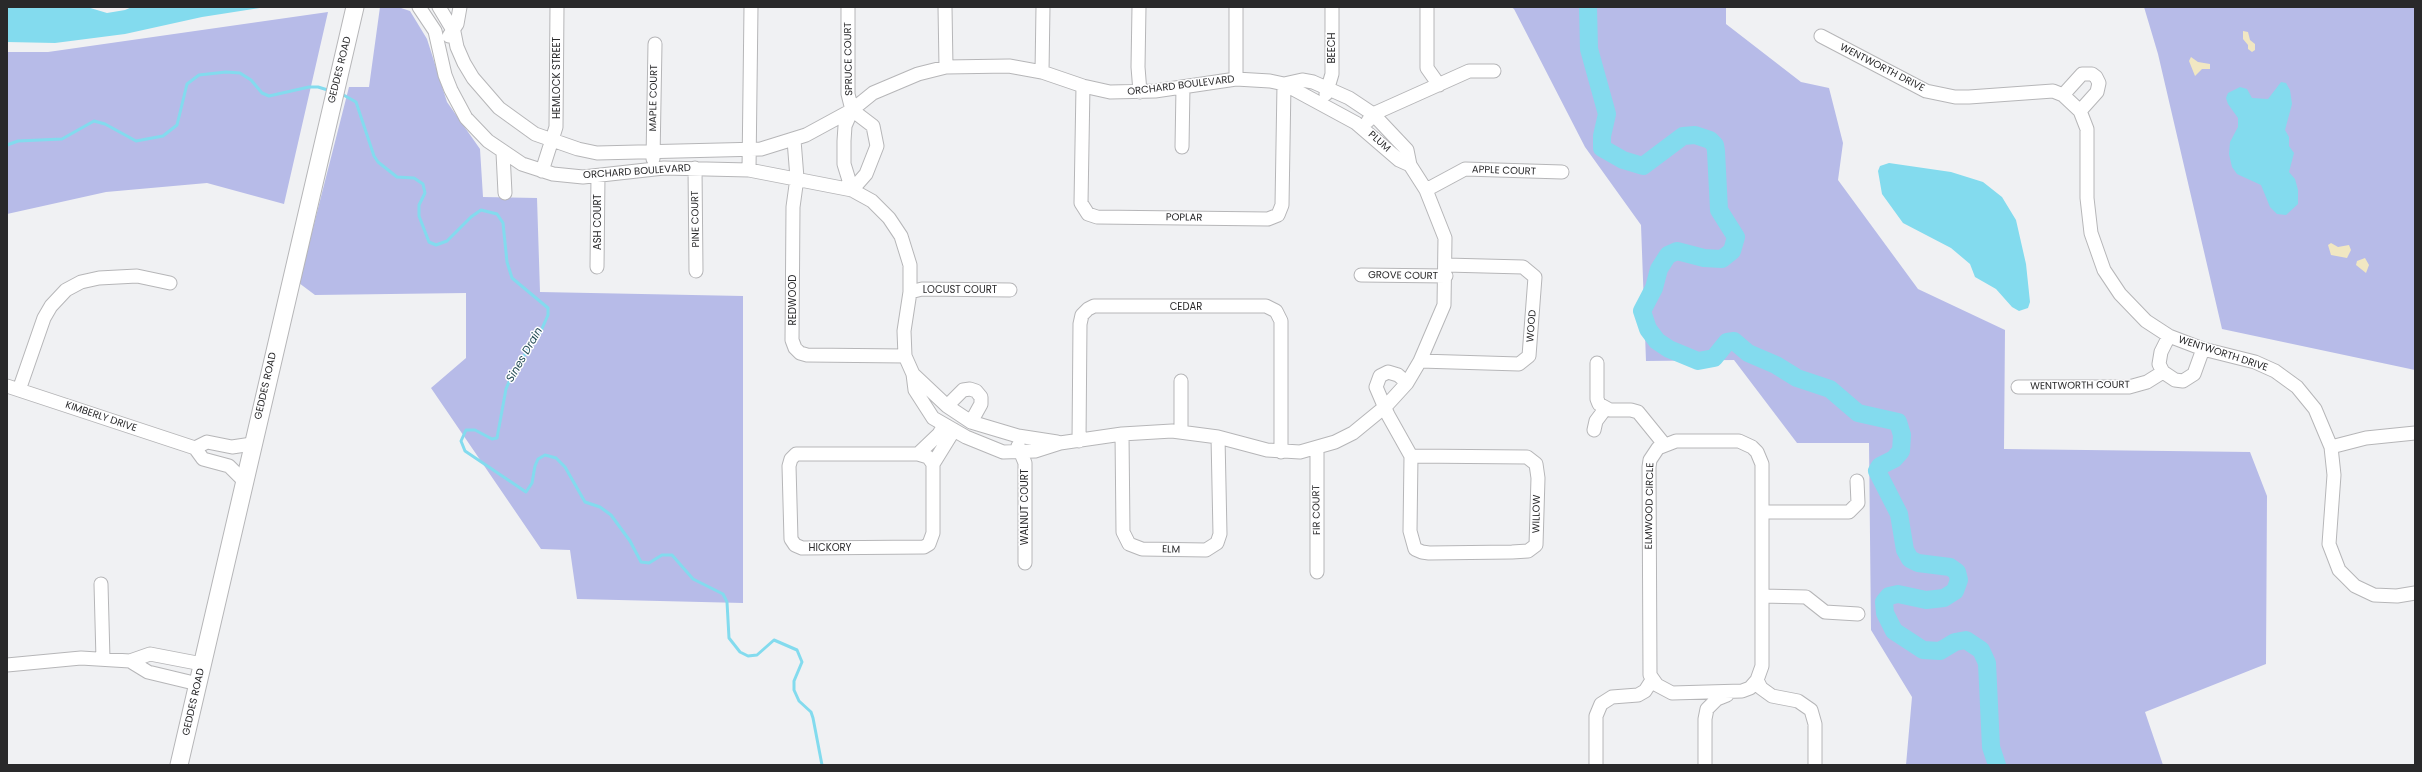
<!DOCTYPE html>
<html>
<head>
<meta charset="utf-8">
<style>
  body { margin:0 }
  #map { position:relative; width:2422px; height:772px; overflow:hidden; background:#f0f1f3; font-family:Poppins,sans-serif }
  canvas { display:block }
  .frame { position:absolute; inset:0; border:8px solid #29292a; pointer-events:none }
</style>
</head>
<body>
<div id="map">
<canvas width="2422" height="772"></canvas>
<div class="frame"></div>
</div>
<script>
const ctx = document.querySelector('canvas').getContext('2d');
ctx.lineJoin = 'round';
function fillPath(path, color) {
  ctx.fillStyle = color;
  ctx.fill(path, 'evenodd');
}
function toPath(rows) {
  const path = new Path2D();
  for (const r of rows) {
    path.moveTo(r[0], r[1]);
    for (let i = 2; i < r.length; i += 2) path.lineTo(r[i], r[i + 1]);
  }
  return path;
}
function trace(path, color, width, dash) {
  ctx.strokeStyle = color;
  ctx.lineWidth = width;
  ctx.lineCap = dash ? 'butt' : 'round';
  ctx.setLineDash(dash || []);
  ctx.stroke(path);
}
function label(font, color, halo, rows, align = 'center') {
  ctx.font = font + ' Poppins,sans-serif';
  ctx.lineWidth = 3;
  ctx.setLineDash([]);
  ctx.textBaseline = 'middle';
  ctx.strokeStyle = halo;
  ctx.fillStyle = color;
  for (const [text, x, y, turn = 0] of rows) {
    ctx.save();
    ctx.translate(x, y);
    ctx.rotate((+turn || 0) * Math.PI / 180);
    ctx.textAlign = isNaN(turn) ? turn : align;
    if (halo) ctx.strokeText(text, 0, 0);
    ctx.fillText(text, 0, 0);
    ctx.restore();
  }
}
const green = toPath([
  [380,7,398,7,410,11,427,39,447,102,480,149,483,197,537,198,540,292,743,296,743,603,577,599,570,550,541,549,431,388,466,358,466,293,315,295,299,283,349,87,369,87],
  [1511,7,1726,7,1726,24,1801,82,1829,88,1843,143,1838,180,1918,289,2005,330,2004,449,2250,452,2267,496,2266,664,2145,712,2163,765,1906,765,1912,697,1871,630,1869,443,1797,443,1734,360,1646,361,1641,225,1585,147,1514,9],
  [2144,7,2415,7,2415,370,2222,329,2158,54],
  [328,12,284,204,207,183,106,192,7,214,7,52,48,52]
]);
const sand = toPath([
  [2243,31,2248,32,2250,40,2255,44,2255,50,2252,52,2248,49,2248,45,2243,39],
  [2191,57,2198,62,2210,64,2210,69,2202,69,2195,76,2189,61],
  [2331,243,2338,247,2349,245,2351,250,2347,258,2331,255,2328,245],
  [2365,258,2369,265,2366,273,2356,265,2357,261]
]);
const water = toPath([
  [7,7,87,7,107,13,125,10,132,7,266,7,202,17,125,34,55,43,7,42],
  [2281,82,2286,83,2290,90,2292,104,2285,130,2289,137,2289,146,2294,153,2289,172,2295,179,2298,190,2298,204,2286,215,2277,214,2270,207,2261,185,2237,174,2232,167,2229,154,2230,142,2238,127,2238,118,2228,104,2226,98,2228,93,2240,87,2247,89,2252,98,2268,99],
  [1889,163,1951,172,1983,182,2002,197,2016,220,2026,264,2030,302,2028,308,2019,311,2012,307,1996,289,1975,277,1970,264,1951,248,1903,223,1882,194,1878,171,1880,166]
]);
const stream = toPath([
  [340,93,356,102,374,156,378,162,397,177,414,178,423,184,425,193,419,205,419,216,429,242,436,245,447,241,471,217,481,210,497,214,503,223,507,262,512,278,548,308,548,315,541,331,514,370,506,389,497,438,492,439,475,430,466,430,461,441,465,451,526,492,532,483,535,466,538,459,545,455,556,458,565,467,585,502,600,507,611,515,630,541,641,562,649,563,662,555,672,555,693,579,723,594,727,602,729,638,740,652,748,656,757,655,774,640,797,650,802,662,794,681,794,690,799,701,811,712,813,718,822,765],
  [7,145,18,141,62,139,94,121,105,124,136,141,163,136,177,125,187,84,199,75,226,72,240,73,251,80,262,93,269,96,309,87,318,87,331,91]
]);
const river = toPath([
  [1588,7,1589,49,1607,114,1602,136,1602,148,1623,160,1643,166,1683,136,1695,135,1710,140,1715,145,1716,151,1719,210,1736,237,1732,251,1722,259,1704,258,1677,251,1668,255,1659,269,1654,288,1642,311,1648,329,1657,341,1669,349,1698,361,1714,358,1727,342,1734,341,1748,353,1776,365,1797,378,1830,389,1858,413,1898,422,1902,435,1901,451,1894,459,1880,466,1877,471,1899,514,1905,550,1910,559,1918,563,1950,567,1957,572,1959,580,1955,591,1944,598,1926,600,1898,594,1889,596,1884,602,1885,613,1894,631,1923,650,1940,651,1955,642,1966,640,1981,650,1987,663,1991,747,1997,765]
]);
const minor = toPath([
  [419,7,435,31,445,75,451,90,466,118,488,141,522,164,553,174,583,177,664,168,749,170,852,190,872,201,889,218,901,236,910,265,910,292,904,331,905,356,913,374,915,390,933,418,966,437,1003,452,1035,451,1060,443,1122,434,1172,431,1218,437,1267,450,1300,452,1335,442,1353,433,1386,406,1407,383,1420,361,1444,305,1445,238,1426,190,1410,165,1407,150,1373,114,1349,98,1313,82,1302,80,1284,84],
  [439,7,454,32,457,47,464,63,473,78,499,108,535,134,578,149,597,153,761,149,806,135,852,110,873,93,918,74,946,67,1009,66,1042,72,1083,86,1110,92,1155,91,1236,79,1270,81,1284,84,1356,123,1399,160,1410,165],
  [848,7,848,94,852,110],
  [945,7,946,67],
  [1139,7,1138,67,1140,92],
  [1236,7,1236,79],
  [1427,7,1427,68,1439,85],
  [449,36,457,24,460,7],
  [1821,36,1926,91,1955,97,1969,97,2053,91,2063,95,2080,111,2087,129,2087,198,2091,233,2104,270,2120,294,2146,321,2169,336,2203,349,2255,362,2275,371,2297,387,2315,409,2331,447,2334,475,2329,544,2339,570,2355,586,2374,595,2397,596,2415,593],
  [1042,72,1043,7],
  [1083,86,1081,203,1088,214,1097,217,1268,219,1278,215,1282,205,1284,84],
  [1326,94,1332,74,1332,7],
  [2063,95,2082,74,2092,74,2096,77,2099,83,2097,92,2080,111],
  [1368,121,1373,114,1469,71,1494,71],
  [794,140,797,178,793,207,792,340,795,348,800,353,807,355,905,356],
  [1182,147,1183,87],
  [503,153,505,193],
  [653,159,655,44],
  [695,168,696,271],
  [749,170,751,7],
  [542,171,556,127,557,7],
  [852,190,866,174,877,146,873,126,852,110],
  [852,190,844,164,844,141,845,126,852,110],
  [1426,190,1465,169,1562,172],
  [597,267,598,176],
  [1361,275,1446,276],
  [910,292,922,289,1010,290],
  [2169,336,2161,352,2159,364,2163,372,2175,380,2183,381,2194,374,2203,349],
  [1420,361,1519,364,1529,356,1535,277,1523,267,1446,265],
  [1597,363,1597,399,1599,404,1610,410,1631,410,1638,412,1664,444],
  [913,374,947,406,971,422,1018,436,1057,442],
  [1407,383,1398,375,1388,372,1380,376,1376,387,1388,415,1411,456,1410,531,1415,549,1422,552,1429,553,1512,552,1528,551,1536,545,1538,478,1536,464,1527,457,1411,456],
  [7,386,195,448],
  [2018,387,2129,387,2147,382,2163,372],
  [19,390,44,318,51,306,66,290,81,282,99,278,137,276,170,283],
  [947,406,963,390,970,389,976,391,981,397,981,404,971,422],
  [1594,430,1596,421,1605,409],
  [1181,431,1181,381],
  [1122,434,1123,532,1129,544,1142,549,1206,550,1217,543,1220,534,1218,437],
  [1079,441,1080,324,1082,315,1088,309,1094,306,1266,306,1276,311,1281,321,1281,452],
  [1676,441,1739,441,1752,447,1757,452,1762,464,1762,666,1757,680,1750,688,1742,691,1672,693,1657,685,1650,675,1649,467,1650,460,1658,448,1676,441],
  [1018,446,1025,463,1025,563],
  [2331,447,2366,438,2415,433],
  [1317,448,1317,572],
  [918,454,928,457,933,464,933,533,929,544,924,547,802,548,795,545,791,539,789,466,791,459,796,454,918,454,939,434,944,425],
  [933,464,954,430],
  [244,481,229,466,203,459,195,448,207,442,232,447,252,444],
  [1762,512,1849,512,1858,503,1857,481],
  [101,584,103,659],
  [1762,596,1806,597,1825,612,1858,614],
  [7,665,81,658,130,661],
  [1757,680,1761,688,1772,696,1798,701,1811,710,1815,724,1815,765],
  [198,684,148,672,130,661,150,654,202,664],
  [1596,765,1596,716,1601,704,1612,697,1638,695,1645,691,1652,680],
  [1705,765,1705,719,1707,709,1717,699,1727,695]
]);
const major = toPath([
  [179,765,355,7]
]);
const streetNames = [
  ["BEECH",1332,48,-90],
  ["SPRUCE COURT",849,59,-91],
  ["WENTWORTH DRIVE",1882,68,27],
  ["GEDDES ROAD",340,70,-76],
  ["HEMLOCK STREET",557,78,-90],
  ["ORCHARD BOULEVARD",1181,86,-7],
  ["MAPLE COURT",654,98,-89],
  ["PLUM",1379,142,42],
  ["APPLE COURT",1504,171,2],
  ["ORCHARD BOULEVARD",637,172,-4],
  ["POPLAR",1184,218,1],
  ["PINE COURT",696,219,-91],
  ["ASH COURT",598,222,-90],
  ["GROVE COURT",1403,276,1],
  ["LOCUST COURT",960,290],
  ["REDWOOD",793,300,-90],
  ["CEDAR",1186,307],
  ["WOOD",1532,326,-86],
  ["WENTWORTH DRIVE",2223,354,18],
  ["GEDDES ROAD",266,386,-77],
  ["WENTWORTH COURT",2080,386,-1],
  ["KIMBERLY DRIVE",101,417,19],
  ["ELMWOOD CIRCLE",1650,506,-89],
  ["WALNUT COURT",1025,507,-90],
  ["FIR COURT",1317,510,-91],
  ["WILLOW",1537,514,-89],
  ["HICKORY",830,548],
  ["ELM",1171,550,1],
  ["GEDDES ROAD",194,702,-77]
];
const waterNames = [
  ["Sines Drain",525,355,-60]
];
fillPath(green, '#b7bbe8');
fillPath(sand, '#f1e7c2');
fillPath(water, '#83dbee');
trace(stream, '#83dbee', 3);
trace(river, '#83dbee', 18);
trace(minor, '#b6b6b8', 15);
trace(major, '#b6b6b8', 19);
trace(minor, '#fff', 13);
trace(major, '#fff', 17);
label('10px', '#29292a', '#fefeff', streetNames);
label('italic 11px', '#214a53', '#fefeff', waterNames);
</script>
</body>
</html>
